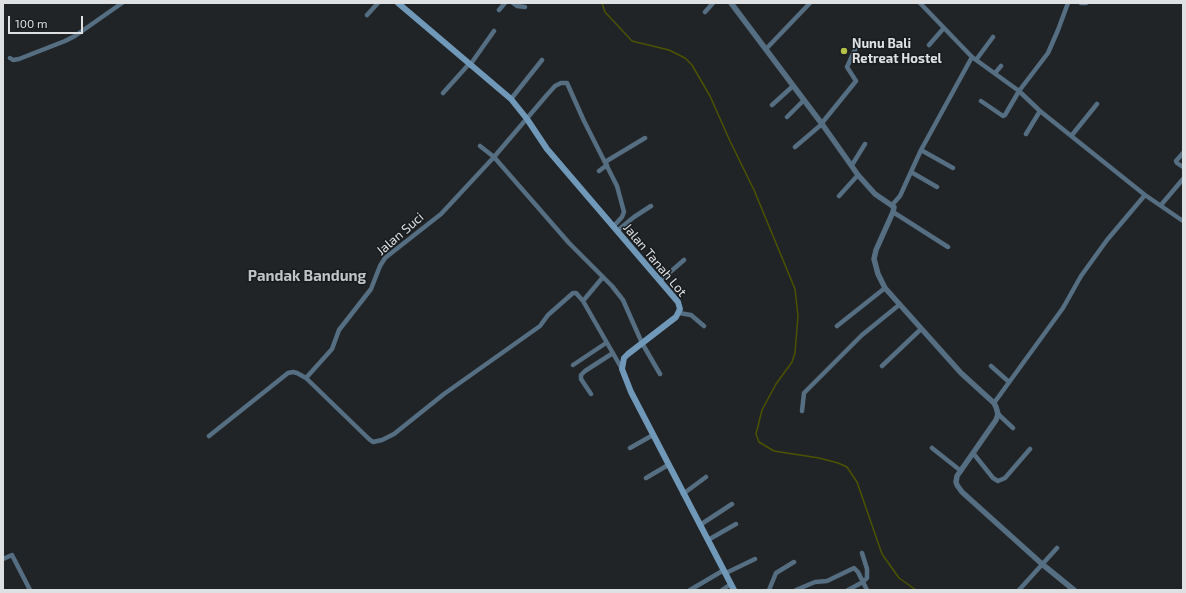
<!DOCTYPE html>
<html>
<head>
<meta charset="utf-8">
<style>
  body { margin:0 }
  #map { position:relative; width:1186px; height:593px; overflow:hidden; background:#212427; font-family:"Exo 2",sans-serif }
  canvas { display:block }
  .frame { position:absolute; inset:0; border:4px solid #dee0e2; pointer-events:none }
  .scale { position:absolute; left:8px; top:16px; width:75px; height:18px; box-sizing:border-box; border:2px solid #dee0e2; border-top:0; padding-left:5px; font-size:12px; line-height:14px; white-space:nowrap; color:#dee0e2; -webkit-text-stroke:3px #181b1e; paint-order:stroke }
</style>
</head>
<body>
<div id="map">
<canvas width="1186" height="593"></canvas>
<div class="frame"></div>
<div class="scale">100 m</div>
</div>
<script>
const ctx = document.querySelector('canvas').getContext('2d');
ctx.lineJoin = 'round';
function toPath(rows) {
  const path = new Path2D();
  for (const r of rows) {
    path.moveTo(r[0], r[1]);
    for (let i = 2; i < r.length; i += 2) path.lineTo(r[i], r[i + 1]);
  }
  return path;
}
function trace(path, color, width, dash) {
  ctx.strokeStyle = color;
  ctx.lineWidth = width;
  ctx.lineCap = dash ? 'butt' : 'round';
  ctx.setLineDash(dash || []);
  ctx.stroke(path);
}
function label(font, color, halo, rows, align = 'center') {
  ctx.font = font + ' "Exo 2",sans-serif';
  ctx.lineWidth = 3;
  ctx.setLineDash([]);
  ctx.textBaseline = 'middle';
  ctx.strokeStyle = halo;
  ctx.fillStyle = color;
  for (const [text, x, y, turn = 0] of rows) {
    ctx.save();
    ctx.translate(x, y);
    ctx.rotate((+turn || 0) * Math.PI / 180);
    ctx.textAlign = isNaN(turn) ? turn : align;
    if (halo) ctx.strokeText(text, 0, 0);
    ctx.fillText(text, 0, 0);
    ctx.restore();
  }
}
const stream = toPath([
  [602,3,605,12,632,41,669,50,685,58,692,65,710,96,730,141,754,190,795,289,798,316,795,353,792,362,776,384,762,410,756,434,759,442,774,451,819,458,838,463,847,467,857,482,882,554,899,578,916,590]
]);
const minor = toPath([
  [513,3,517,6,525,7],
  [920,3,972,57,1019,91,1040,111,1145,195,1183,221],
  [1081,3,1086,3],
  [499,10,505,3],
  [705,12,713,3],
  [367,15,378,3],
  [929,45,943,29],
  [766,49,810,3],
  [10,58,13,60,19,59,65,41,75,36,122,3],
  [976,60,993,37],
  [470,65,494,31],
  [995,73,1001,66],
  [443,93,469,64],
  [511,99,542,60],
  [981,101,1003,116,1005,115,1019,91,1048,53,1058,30,1068,3],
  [772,105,793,86],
  [787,117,804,100],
  [822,123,856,81,847,67,858,43],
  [1026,134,1040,111],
  [1072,135,1097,104],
  [480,146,494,157,569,243,612,286,623,300,642,343,660,374],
  [795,147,822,124],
  [921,150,953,168],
  [1183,153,1176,161,1177,163,1183,167],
  [605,162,645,138],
  [852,165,865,144],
  [599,171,607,165],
  [911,172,937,187],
  [839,196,858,175],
  [892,205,900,196,921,150,972,57],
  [1161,205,1183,179],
  [893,212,948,247],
  [617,231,634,217,651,206],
  [661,280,684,260],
  [583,301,603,277],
  [679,313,691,315,704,326],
  [837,326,885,288],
  [573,365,606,343],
  [882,366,921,329],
  [991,366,1009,382],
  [306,378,332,349,339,330,371,289,380,266,385,258,441,214,494,157,546,96,555,86,561,83,567,83,584,121,617,186,624,212,622,217,613,227],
  [591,394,581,379,581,375,585,371,613,353],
  [994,403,1063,308,1081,276,1107,240,1145,195],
  [802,411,804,393,862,335,899,305],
  [998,414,1013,428],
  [209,436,288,373,293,372,297,373,306,378,369,439,373,442,382,440,394,434,444,394,540,326,548,315,573,293,576,293,583,301,622,369],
  [630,448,653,435],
  [932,448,961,471],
  [973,453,993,478,998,481,1005,478,1030,449],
  [646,478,668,465],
  [683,494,706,477],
  [700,525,732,504],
  [708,540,736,524],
  [3,559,12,555,30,590],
  [726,573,755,559],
  [690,590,724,570],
  [722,590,731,584],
  [769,590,776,573,794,562],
  [796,590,815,582,827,581,854,568,858,572,867,590],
  [848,590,863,582,867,578,867,569,862,553],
  [1019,590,1057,548]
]);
const tertiary = toPath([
  [731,3,822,124,858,175,875,194,894,207,893,212,876,250,874,259,878,274,885,288,961,373,994,403,996,407,998,414,996,420,957,476,956,482,957,485,962,492,1042,564,1074,590]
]);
const secondary = toPath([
  [398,3,511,99,527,119,547,149,678,302,680,309,676,317,628,354,624,358,622,369,631,392,734,590]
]);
const markers = [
  [844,51,4,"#b4c24a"]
];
const poiNames = [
  ["Nunu Bali",852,44],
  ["Retreat Hostel",852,59]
];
const streetNames = [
  ["Jalan Suci",400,234,-41],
  ["Jalan Tanah Lot",655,260,50]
];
const quarterNames = [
  ["Pandak Bandung",307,276]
];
trace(stream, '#4c5301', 1.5);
trace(minor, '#556e82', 4.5);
trace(tertiary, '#556e82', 5.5);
trace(secondary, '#7098b8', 6);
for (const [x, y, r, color] of markers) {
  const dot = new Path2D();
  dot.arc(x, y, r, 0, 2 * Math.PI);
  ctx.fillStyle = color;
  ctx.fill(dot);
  trace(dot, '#181b1e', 1.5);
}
label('bold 13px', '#dee0e2', '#181b1e', poiNames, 'left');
label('13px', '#dee0e2', '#181b1e', streetNames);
label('bold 15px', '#c0c4c7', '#181b1e', quarterNames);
</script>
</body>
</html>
